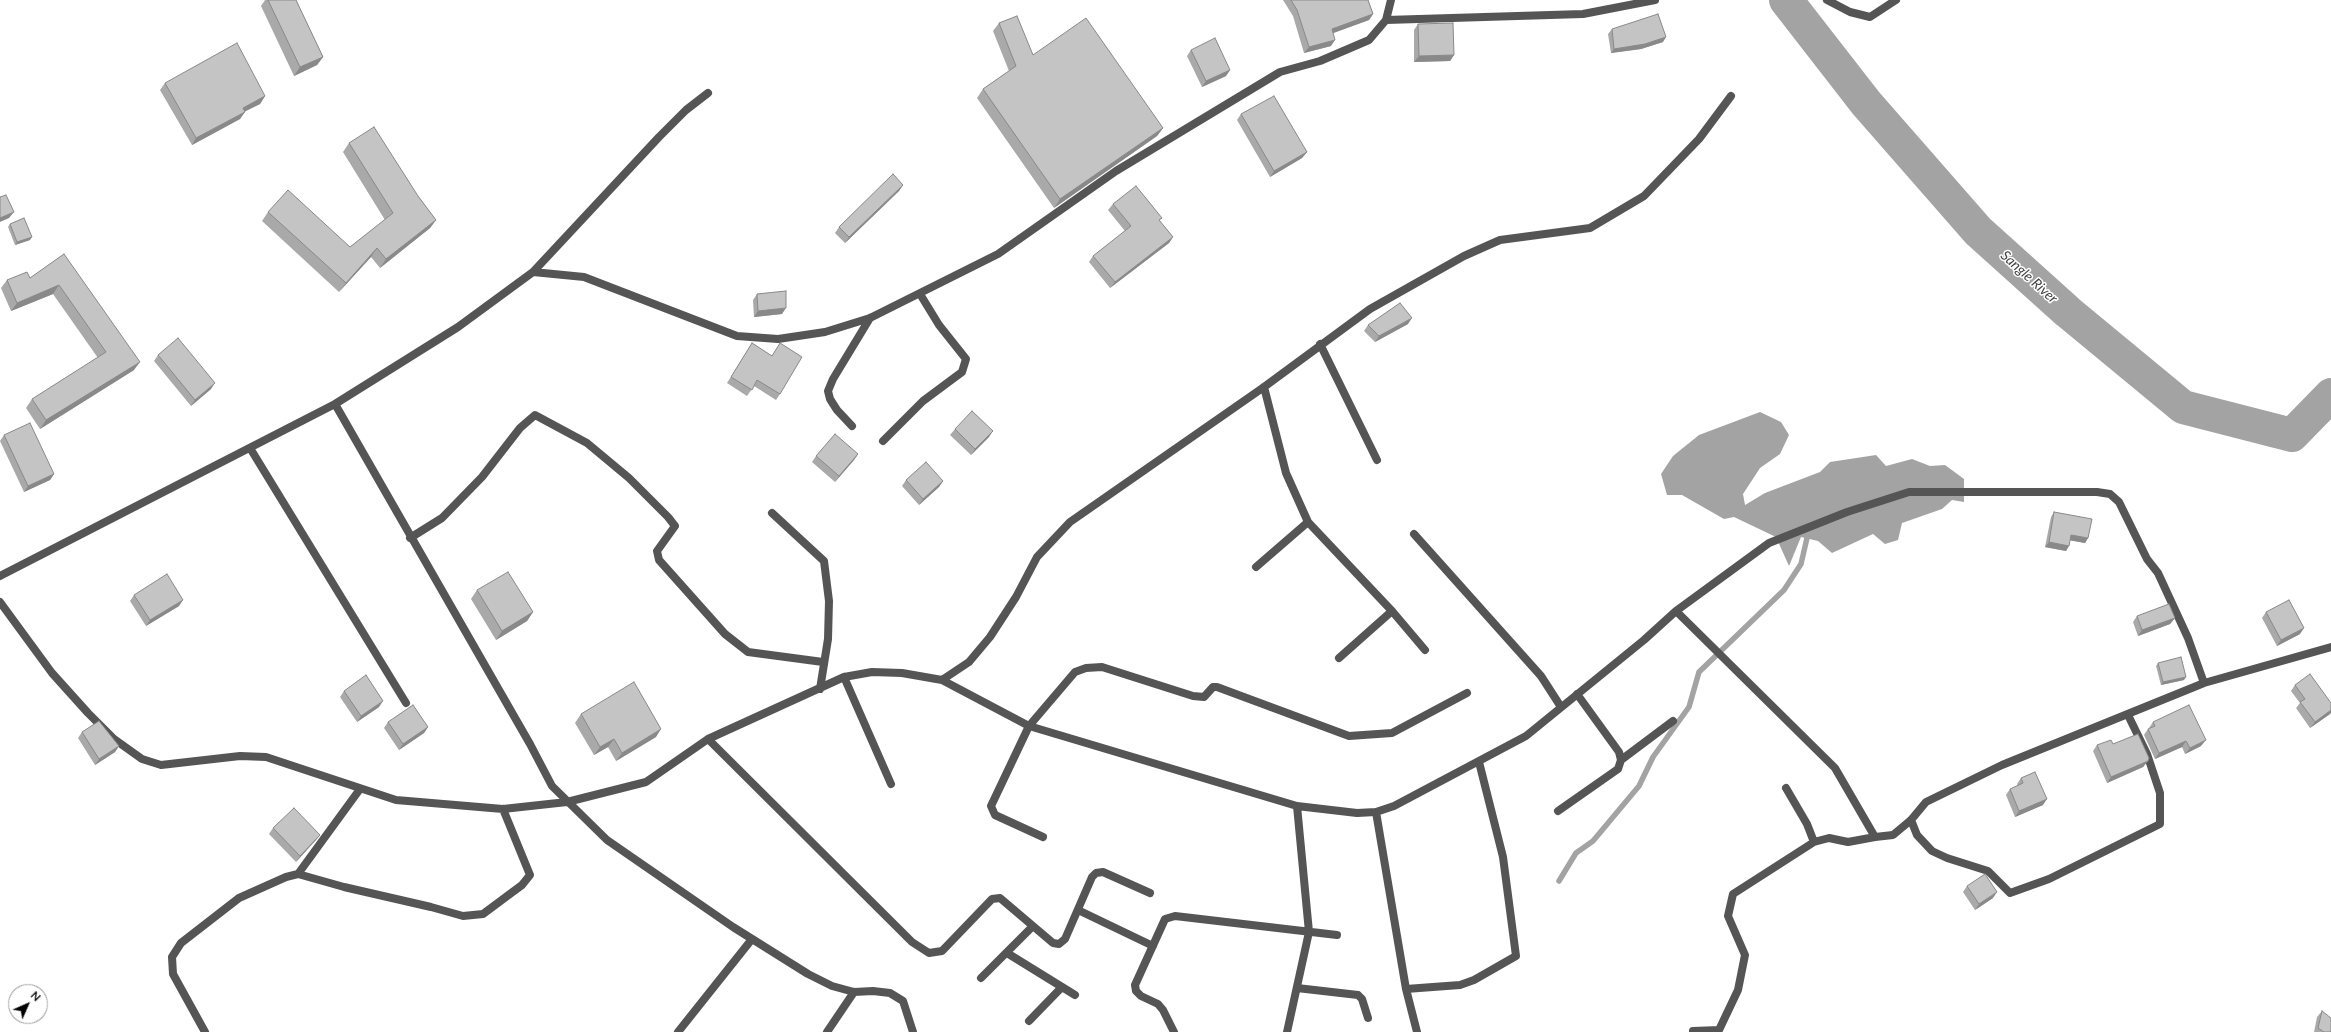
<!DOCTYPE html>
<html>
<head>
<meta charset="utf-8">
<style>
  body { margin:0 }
  #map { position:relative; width:2331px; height:1032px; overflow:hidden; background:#fff; font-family:Lato,sans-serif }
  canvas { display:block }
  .north { position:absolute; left:8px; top:984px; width:40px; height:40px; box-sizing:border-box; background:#fff; border:1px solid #999; border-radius:50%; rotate:45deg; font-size:11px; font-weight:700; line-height:16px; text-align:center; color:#000 }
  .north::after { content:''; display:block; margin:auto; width:14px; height:18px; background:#000; clip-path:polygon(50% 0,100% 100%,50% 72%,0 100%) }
</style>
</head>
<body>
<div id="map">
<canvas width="2331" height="1032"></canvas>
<div class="north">N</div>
</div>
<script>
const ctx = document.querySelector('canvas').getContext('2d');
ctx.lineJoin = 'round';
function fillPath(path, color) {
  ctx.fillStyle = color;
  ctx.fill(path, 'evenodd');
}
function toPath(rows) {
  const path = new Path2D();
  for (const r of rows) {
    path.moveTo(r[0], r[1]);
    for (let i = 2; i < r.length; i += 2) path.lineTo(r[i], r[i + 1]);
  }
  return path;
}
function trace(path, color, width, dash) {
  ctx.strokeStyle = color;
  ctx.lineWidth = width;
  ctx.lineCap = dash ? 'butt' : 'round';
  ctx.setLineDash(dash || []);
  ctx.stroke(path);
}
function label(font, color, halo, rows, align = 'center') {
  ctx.font = font + ' Lato,sans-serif';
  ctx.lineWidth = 3;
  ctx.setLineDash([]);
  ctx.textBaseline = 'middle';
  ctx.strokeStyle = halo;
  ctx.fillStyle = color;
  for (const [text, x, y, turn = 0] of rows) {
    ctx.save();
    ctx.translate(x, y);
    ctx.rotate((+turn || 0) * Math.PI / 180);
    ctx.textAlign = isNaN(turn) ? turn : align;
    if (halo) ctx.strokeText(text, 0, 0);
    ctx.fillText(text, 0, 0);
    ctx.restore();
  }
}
const water = toPath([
  [1760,412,1781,422,1789,435,1780,454,1760,468,1743,494,1745,505,1765,493,1820,472,1830,462,1876,455,1886,466,1912,459,1930,466,1945,465,1964,479,1964,502,1952,500,1942,509,1902,523,1898,540,1885,544,1873,534,1832,553,1818,541,1801,537,1789,566,1776,537,1734,517,1724,519,1682,495,1667,495,1661,474,1673,456,1699,435]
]);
const stream = toPath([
  [1559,881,1576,853,1593,841,1639,786,1653,757,1689,707,1699,672,1784,590,1801,564,1807,538]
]);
const river = toPath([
  [1786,0,1866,103,1978,231,2068,312,2183,407,2292,435,2331,395]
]);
const street = toPath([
  [1827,0,1850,12,1870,17,1896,0],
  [1386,20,1583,14,1655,0],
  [533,272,659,137,686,110,708,93],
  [1320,344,1377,460],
  [1264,387,1286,473,1308,522,1392,611,1425,650],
  [335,404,530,744,552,786,607,840,733,927,808,974,832,986,854,992,873,991,890,993,903,1001,913,1032],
  [852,426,837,410,830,399,828,391,833,379,870,318],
  [883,441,923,401,962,372,966,359,939,325,920,294],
  [250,448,406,703],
  [772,513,824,561,829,601,828,639,820,689],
  [1414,534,1541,676,1561,707],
  [410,538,442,518,482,477,520,428,535,415,587,443,629,478,668,517,675,526,657,551,659,560,725,634,748,652,823,662],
  [1256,567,1308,522],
  [0,576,335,404,458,327,533,272,584,277,737,336,778,339,825,332,870,318,998,254,1116,171,1280,72,1320,61,1369,40,1386,20,1391,0],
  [0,602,52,673,88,713,114,739,142,759,161,765,240,756,266,757,396,800,503,809,567,802,646,782,708,739,844,677,872,672,902,673,942,680,1029,726,1297,806,1357,813,1376,812,1394,806,1526,736,1644,640,1676,611,1769,543,1847,512,1909,492,2097,492,2110,494,2119,502,2147,559,2158,573,2188,638,2204,683],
  [1676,611,1835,768,1875,837,1893,835,1911,820,1926,802,2002,765,2204,683,2331,647],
  [1339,658,1392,611],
  [844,677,891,784],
  [942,680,969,662,990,637,1016,597,1037,557,1070,522,1264,387,1370,309,1464,256,1500,240,1590,228,1644,196,1699,139,1731,96],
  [708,739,912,942,929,953,942,951,992,899,1000,898,1053,943,1059,944,1065,939,1092,877,1096,873,1103,872,1150,893],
  [1621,760,1673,721],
  [1786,788,1807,824,1814,842],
  [1558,811,1618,769,1621,760,1619,752,1577,694],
  [1376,812,1406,989,1417,1032],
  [1911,820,1917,835,1932,851,1947,858,1988,871,2010,893,2049,879,2160,824,2160,793,2147,754,2128,715],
  [1043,837,995,815,991,806,1029,726,1075,672,1086,668,1102,667,1193,696,1204,697,1213,687,1217,687,1349,736,1392,733,1467,693],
  [298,874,344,887,431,907,463,916,483,914,522,885,530,875,503,809],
  [1078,910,1153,946],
  [1007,953,1075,995],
  [981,978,1033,926],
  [1297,988,1358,995,1362,999,1368,1018],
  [1406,989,1460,985,1474,980,1516,956,1503,857,1479,762],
  [1029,1021,1061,988],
  [1693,1031,1719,1030,1738,990,1745,955,1728,916,1733,894,1814,842,1829,838,1848,842,1875,837],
  [205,1032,173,974,172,957,181,943,239,898,286,877,298,874,360,789],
  [678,1032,752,939],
  [827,1032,854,992],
  [1174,1032,1163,1010,1158,1004,1141,996,1136,991,1135,985,1165,919,1175,916,1337,935],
  [1287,1032,1309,932,1297,806]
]);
const wall = toPath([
  [265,0,296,0,323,57,317,65,294,76,261,6],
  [1283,0,1368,0,1373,14,1369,20,1333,33,1331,46,1304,53,1293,16],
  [999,23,1033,55,1163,128,1157,136,1054,208,977,98,983,89,1009,71,993,31],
  [1418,24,1454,55,1450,61,1414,62,1414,30],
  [1612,29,1663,42,1641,49,1611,53,1608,34],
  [1191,50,1230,70,1226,76,1202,87,1187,56],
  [165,83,265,96,260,104,245,111,240,119,192,145,160,90],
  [1241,114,1307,152,1302,158,1270,177,1237,120],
  [349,143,418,196,436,220,430,228,380,268,371,257,339,292,262,221,268,212,350,247,385,220,343,152],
  [903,185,899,191,845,243,835,233,839,227],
  [1113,204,1160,221,1173,237,1169,243,1110,288,1089,262,1093,256,1125,231,1108,210],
  [10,224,30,240,15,245,8,227],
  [64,254,134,370,40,429,26,408,32,399,98,358,53,294,11,311,1,288,7,280,30,278],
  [757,294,782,314,754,317,753,300],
  [1408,324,1375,342,1364,331,1368,325],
  [752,343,772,356,780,343,780,394,776,400,754,386,747,396,727,383],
  [158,355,211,389,191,406,154,361],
  [955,429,989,437,971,455,950,435],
  [4,435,54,474,50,480,24,492,0,441],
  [858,454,854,460,835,482,812,462,816,456],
  [906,480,943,481,939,487,919,505,902,486],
  [2054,512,2088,538,2085,543,2070,540,2066,551,2045,547,2051,517],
  [477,590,533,612,527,621,496,640,471,599],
  [134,595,179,606,146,626,130,601],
  [2266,612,2300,634,2277,646,2262,618],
  [2137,616,2175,618,2170,624,2138,636,2133,622],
  [2158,663,2184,680,2161,685,2156,666],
  [2295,685,2330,714,2310,728,2296,708,2300,703,2291,691],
  [344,691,379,707,357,722,340,697],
  [581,714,656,737,616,761,608,747,594,755,575,723],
  [388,722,428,727,424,733,399,750,384,728],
  [2153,722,2201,746,2185,754,2182,747,2155,759,2144,735,2148,729,2150,729,2149,728],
  [82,732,119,746,115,752,95,765,78,738],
  [2113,744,2148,761,2143,767,2107,783,2093,751,2097,745],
  [2021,778,2043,805,2015,817,2006,795,2010,789,2018,786,2017,784],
  [273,828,320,835,315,841,296,862,269,834],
  [1967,886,1993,898,1975,910,1963,892],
  [2322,1011,2331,1032,2314,1032,2317,1017]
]);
const shadedWall = toPath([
  [1373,14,1369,20,1328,35,1332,29],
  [1666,37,1663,42,1641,49,1611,53,1614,49],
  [1335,40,1331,46,1304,53,1309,47],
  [1454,55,1450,61,1414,62,1419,56],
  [323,57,317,65,294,76,300,67],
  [1230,70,1226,76,1202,87,1206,81],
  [265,96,260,104,238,115,243,108],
  [245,112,240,119,192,145,196,138],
  [1163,128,1157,136,1054,208,1060,199],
  [1307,152,1302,158,1270,177,1274,171],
  [903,185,899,191,845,243,849,237],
  [14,212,9,218,0,222,0,218],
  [436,220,430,228,380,268,386,259],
  [32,237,30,240,15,245,17,242],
  [1173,237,1169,243,1110,288,1115,282],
  [377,248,371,257,339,292,346,283],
  [59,285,53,294,11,311,17,303],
  [786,308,782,314,754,317,758,311],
  [1412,318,1408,324,1375,342,1379,336],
  [140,362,134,370,40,429,46,420],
  [215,383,211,389,191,406,195,400],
  [993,431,989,437,971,455,975,449],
  [858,454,854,460,835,482,839,476],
  [54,474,50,480,24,492,28,486],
  [943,481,939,487,919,505,923,499],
  [2071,535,2088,538,2085,543,2068,540],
  [2049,542,2069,546,2066,551,2045,547],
  [183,600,179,606,146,626,150,620],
  [533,612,527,621,496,640,502,631],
  [2175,618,2170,624,2138,636,2142,630],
  [2304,628,2300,634,2277,646,2281,640],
  [2186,677,2184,680,2161,685,2163,682],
  [383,701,379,707,357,722,361,716],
  [2331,710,2331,713,2330,714,2310,728,2315,722],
  [428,727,424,733,399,750,403,744],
  [661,729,656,737,616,761,622,753],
  [614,739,608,747,594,755,600,747],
  [2206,740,2201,746,2185,754,2190,748],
  [2186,741,2182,747,2155,759,2159,753],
  [119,746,115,752,95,765,99,759],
  [2148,761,2143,767,2107,783,2111,777],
  [2047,799,2043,805,2015,817,2019,811],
  [320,835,315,841,296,862,300,856],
  [1997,892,1993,898,1975,910,1979,904]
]);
const building = toPath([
  [268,0,296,0,323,57,300,67,268,0],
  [1291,0,1368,0,1373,14,1332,29,1335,40,1309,47,1297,10,1291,0],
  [1658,14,1666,37,1645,44,1614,49,1612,29,1658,14],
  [1017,16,1033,55,1086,18,1163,128,1060,199,983,89,1016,66,999,23,1017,16],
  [1453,23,1454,55,1419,56,1418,24,1453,23],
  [1215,38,1230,70,1206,81,1191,50,1215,38],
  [237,43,265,96,243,108,245,112,196,138,165,83,237,43],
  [1274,96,1307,152,1274,171,1241,114,1274,96],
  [374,127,418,196,436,220,386,259,377,248,346,283,268,212,288,190,350,247,393,213,349,143,374,127],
  [893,174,903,185,849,237,839,227,893,174],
  [1136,186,1162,218,1159,220,1173,237,1115,282,1093,256,1131,226,1113,204,1136,186],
  [6,195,14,212,0,218,0,197,6,195],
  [24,218,32,237,17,242,10,224,24,218],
  [64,254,140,362,46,420,32,399,106,352,59,285,17,303,7,280,27,272,30,278,64,254],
  [786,291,786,308,758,311,757,294,786,291],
  [1400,303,1412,318,1379,336,1368,325,1400,303],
  [178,338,215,383,195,400,158,355,178,338],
  [752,343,772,356,780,343,802,357,780,394,757,380,752,390,731,377,752,343],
  [972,411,993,431,975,449,955,429,972,411],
  [30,423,54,474,28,486,4,435,30,423],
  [835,434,858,454,839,476,816,456,835,434],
  [926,462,943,481,923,499,906,480,926,462],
  [2054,512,2092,519,2088,538,2071,535,2069,546,2049,542,2054,512],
  [508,572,533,612,502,631,477,590,508,572],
  [167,574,183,600,150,620,134,595,167,574],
  [2289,600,2304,628,2281,640,2266,612,2289,600],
  [2169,604,2175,618,2142,630,2137,616,2169,604],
  [2181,657,2186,677,2163,682,2158,663,2181,657],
  [2310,674,2331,703,2331,710,2315,722,2300,702,2305,699,2295,685,2310,674],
  [366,675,383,701,361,716,344,691,366,675],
  [634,682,661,729,622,753,614,739,600,747,581,714,634,682],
  [413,705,428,727,403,744,388,722,413,705],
  [2189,705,2206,740,2190,748,2186,741,2159,753,2148,729,2155,726,2153,722,2189,705],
  [99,721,119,746,99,759,82,732,99,721],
  [2138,734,2149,758,2148,761,2111,777,2097,745,2111,740,2113,744,2138,734],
  [2035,772,2047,799,2019,811,2010,789,2023,783,2021,778,2035,772],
  [294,808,320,835,300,856,273,828,294,808],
  [1985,874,1997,892,1979,904,1967,886,1985,874],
  [2322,1011,2331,1018,2331,1032,2324,1032,2318,1028,2322,1011]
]);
const waterNames = [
  ["Sangle River",2029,277,42]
];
fillPath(water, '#a3a3a3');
trace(stream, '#a3a3a3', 5.5);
trace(river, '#a3a3a3', 34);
trace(street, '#555', 8);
fillPath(wall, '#a9a9a9');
fillPath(shadedWall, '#898989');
fillPath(building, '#c4c4c4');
trace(building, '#898989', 1);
label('italic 14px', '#444', '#fff', waterNames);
</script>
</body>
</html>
